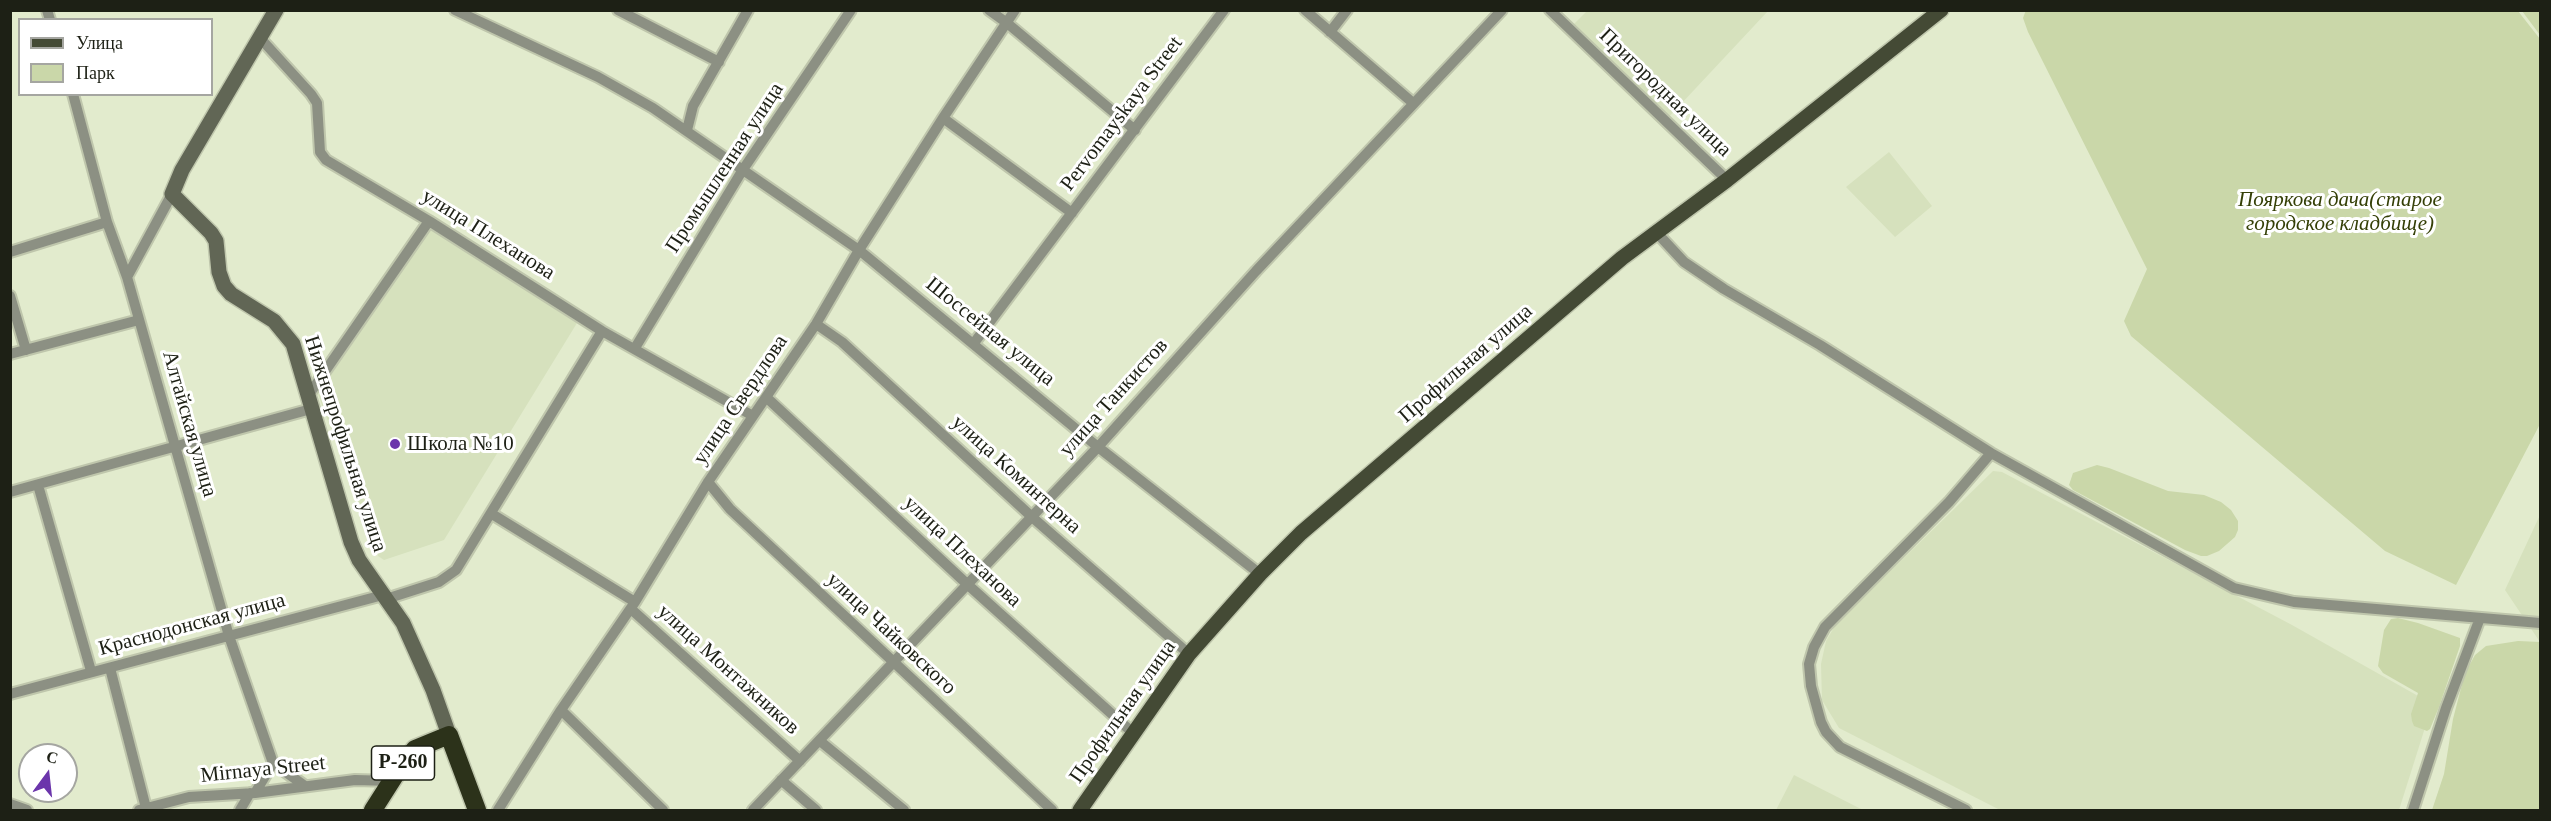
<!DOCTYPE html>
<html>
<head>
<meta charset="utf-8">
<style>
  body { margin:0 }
  #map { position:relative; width:2551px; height:821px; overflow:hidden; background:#e2ebcd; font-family:"Times New Roman",serif }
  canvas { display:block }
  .frame { position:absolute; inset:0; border:12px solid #1d2015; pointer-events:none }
  .legend { position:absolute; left:18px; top:18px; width:195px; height:78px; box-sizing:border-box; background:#fff; border:2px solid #a5a6a1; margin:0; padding:8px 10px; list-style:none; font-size:18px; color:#1d2015 }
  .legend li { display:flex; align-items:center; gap:12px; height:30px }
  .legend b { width:30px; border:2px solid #a5a6a1 }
  .north { position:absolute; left:18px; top:743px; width:60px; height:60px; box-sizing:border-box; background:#fff; border:2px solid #a5a6a1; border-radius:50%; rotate:15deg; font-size:16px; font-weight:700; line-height:24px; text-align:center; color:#1d2015 }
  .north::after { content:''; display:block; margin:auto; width:21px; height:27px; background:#6b35ab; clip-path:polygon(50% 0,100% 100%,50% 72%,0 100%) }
</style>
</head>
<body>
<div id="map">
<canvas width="2551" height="821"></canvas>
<div class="frame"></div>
<ul class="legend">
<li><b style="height:8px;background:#444a35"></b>Улица</li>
<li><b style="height:16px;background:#cad7a9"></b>Парк</li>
</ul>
<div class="north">С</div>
</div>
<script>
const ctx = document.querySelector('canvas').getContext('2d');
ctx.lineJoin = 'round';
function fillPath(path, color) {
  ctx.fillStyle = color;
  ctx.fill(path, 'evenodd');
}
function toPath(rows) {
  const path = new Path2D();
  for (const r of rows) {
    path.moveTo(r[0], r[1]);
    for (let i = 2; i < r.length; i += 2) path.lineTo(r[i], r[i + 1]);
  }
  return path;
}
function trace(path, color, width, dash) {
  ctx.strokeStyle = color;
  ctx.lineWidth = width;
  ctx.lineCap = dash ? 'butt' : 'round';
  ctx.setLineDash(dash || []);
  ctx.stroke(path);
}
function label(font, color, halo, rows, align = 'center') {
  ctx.font = font + ' "Times New Roman",serif';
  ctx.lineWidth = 6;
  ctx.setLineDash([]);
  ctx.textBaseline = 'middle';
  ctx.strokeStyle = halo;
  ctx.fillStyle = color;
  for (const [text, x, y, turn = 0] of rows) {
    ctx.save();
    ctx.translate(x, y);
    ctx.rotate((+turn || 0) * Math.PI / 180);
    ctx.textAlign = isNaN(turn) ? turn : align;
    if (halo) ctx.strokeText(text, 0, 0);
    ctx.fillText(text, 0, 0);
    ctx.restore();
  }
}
const built = toPath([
  [1587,11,1768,11,1666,120,1568,30],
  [1889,152,1932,206,1895,237,1846,187],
  [428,225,577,323,444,540,384,560,378,556,318,394],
  [1993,471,2002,472,2292,625,2427,701,2429,715,2399,810,2000,810,1839,728,1822,700,1821,664,1826,641,1836,624],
  [2540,515,2540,642,2505,590],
  [1794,775,1863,810,1776,810]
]);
const green = toPath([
  [2026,10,2518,11,2540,39,2540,424,2456,585,2385,551,2131,336,2124,321,2147,269,2028,32,2023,18],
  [2522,11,2540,11,2540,35],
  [2097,465,2109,468,2168,491,2204,495,2221,502,2231,510,2238,521,2238,530,2235,537,2219,551,2207,556,2201,556,2185,550,2073,490,2069,485,2073,473],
  [2398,618,2418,623,2460,638,2460,646,2439,707,2430,729,2427,731,2414,726,2412,721,2411,714,2418,693,2383,673,2378,666,2384,630,2391,619],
  [2518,641,2540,642,2540,810,2432,810,2444,774,2453,719,2465,673,2475,655,2486,646]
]);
const street = toPath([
  [47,10,50,20],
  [455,10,598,77,653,108,859,250,1098,447,1260,574],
  [618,10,719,62],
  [989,10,1007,23,1135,130],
  [1305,10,1413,103],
  [1550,10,1727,180],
  [1330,32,1347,10],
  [261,39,311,94,317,103,320,152,326,160,429,221,602,331,753,416],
  [73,94,107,222,127,277,229,636,273,763],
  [943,118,1072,213],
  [687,130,693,106,748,10],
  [1657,233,1684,262,1724,289,1820,345,1991,453,2234,588,2294,602,2540,623],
  [10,252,107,222],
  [127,277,172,194],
  [10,296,26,350],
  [816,324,842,342,1032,517,1189,654],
  [974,343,1224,10],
  [635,348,742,171,851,10],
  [10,354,139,320],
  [308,396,429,221],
  [766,397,967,584,1133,733],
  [708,482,730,509,1052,810],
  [38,485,91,671],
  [10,492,311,409],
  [492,514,635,602],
  [386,599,439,582,456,570,602,331],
  [631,609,800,761],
  [110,668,146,808,144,810],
  [10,694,383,595],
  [561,710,663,810],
  [820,741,904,810],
  [273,763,305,786],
  [781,780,816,810],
  [255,793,273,763],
  [10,804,27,810],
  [139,810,189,797,255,793,355,780,392,781],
  [240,810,250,793],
  [498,810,561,710,635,602,708,482,816,324,859,250,943,118,1015,10],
  [753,810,1098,447,1256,271,1502,10],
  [1966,810,1840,747,1826,732,1821,722,1811,686,1809,664,1814,647,1825,627,1949,502,1991,453],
  [2413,810,2446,708,2480,618]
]);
const secondary = toPath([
  [276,10,182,170,172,194,211,233,216,241,219,272,224,286,231,294,274,321,293,344,351,542,359,560,403,623,433,690,449,735]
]);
const primary = toPath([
  [1080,810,1189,654,1260,574,1301,533,1622,258,1727,180,1941,10]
]);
const highway = toPath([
  [373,810,401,766,415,749,449,735,477,810]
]);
const markers = [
  [395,444,6,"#6b35ab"]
];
const shields = [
  [403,763,63]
];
const shieldNames = [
  ["Р-260",403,763]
];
const streetNames = [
  ["Пригородная улица",1665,93,44],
  ["Pervomayskaya Street",1122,114,-53],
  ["Промышленная улица",725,168,-57],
  ["улица Плеханова",488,235,32],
  ["Шоссейная улица",990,332,39],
  ["Профильная улица",1466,364,-41],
  ["улица Танкистов",1114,398,-48],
  ["улица Свердлова",741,400,-56],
  ["Алтайская улица",189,424,74],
  ["Нижнепрофильная улица",345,444,72],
  ["улица Коминтерна",1016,475,42],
  ["улица Плеханова",962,552,43],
  ["Краснодонская улица",192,625,-15],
  ["улица Чайковского",891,634,43],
  ["улица Монтажников",728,670,42],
  ["Профильная улица",1123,712,-55],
  ["Mirnaya Street",263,770,-6]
];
const parkNames = [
  ["Пояркова дача(старое",2340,200],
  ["городское кладбище)",2340,224]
];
const poiNames = [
  ["Школа №10",407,444]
];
fillPath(built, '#d6e1bd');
fillPath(green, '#cad7a9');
trace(street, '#bfc6ac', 14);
trace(secondary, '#bfc6ac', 18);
trace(primary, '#bfc6ac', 18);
trace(highway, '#bfc6ac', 21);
trace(street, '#8c9083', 10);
trace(secondary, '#616655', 15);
trace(primary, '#444a35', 15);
trace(highway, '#2c321a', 18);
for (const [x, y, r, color] of markers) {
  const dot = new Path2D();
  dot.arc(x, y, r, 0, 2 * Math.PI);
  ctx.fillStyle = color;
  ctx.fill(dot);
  trace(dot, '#fff', 2);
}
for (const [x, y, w] of shields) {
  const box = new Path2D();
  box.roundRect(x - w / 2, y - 17, w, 34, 4.5);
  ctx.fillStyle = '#fff';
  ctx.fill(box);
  trace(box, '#1d2015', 1.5);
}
label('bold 20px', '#1d2015', null, shieldNames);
label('21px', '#1d2015', '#fff', streetNames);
label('italic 21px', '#343f06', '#fff', parkNames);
label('21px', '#1d2015', '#fff', poiNames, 'left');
</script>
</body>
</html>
